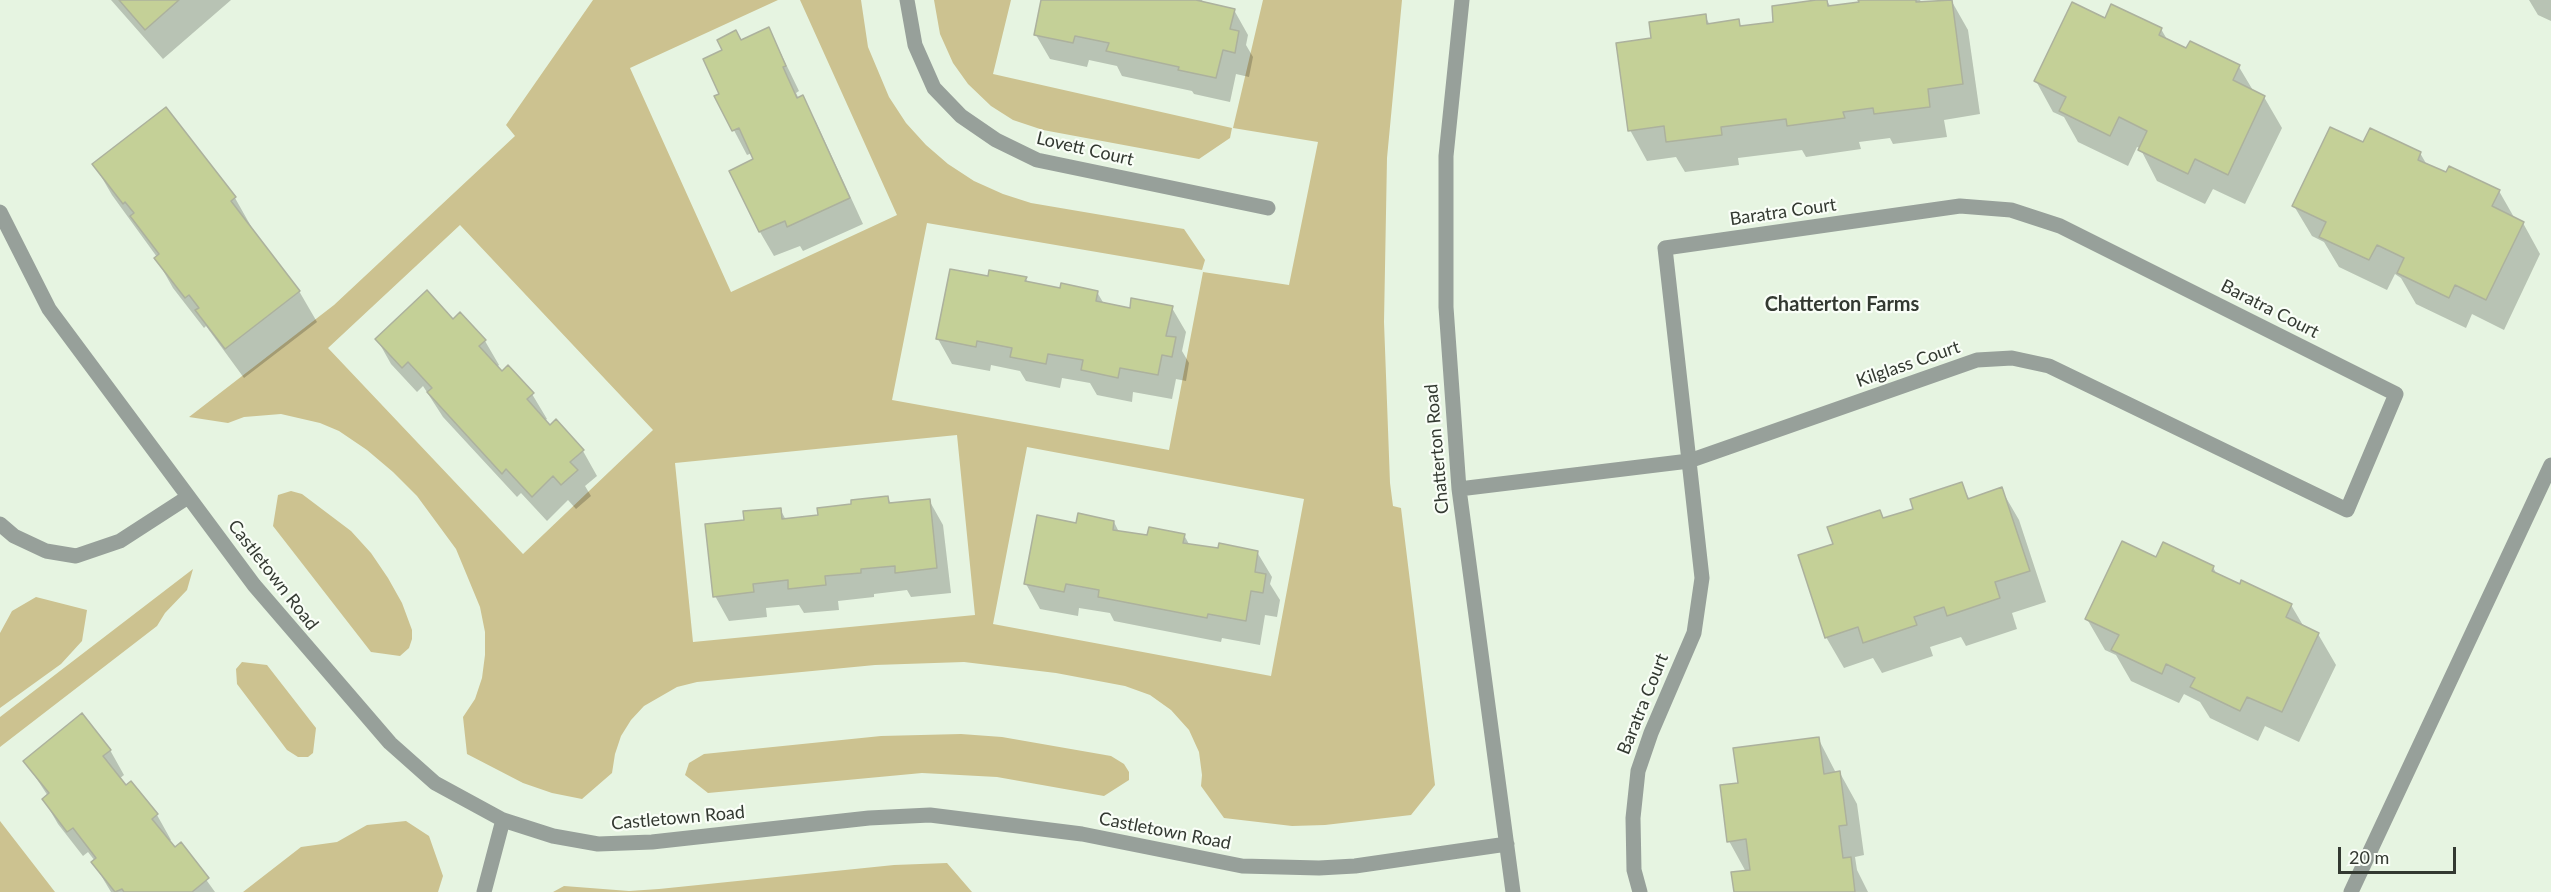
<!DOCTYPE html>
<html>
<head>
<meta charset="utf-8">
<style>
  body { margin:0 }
  #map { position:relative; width:2551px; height:892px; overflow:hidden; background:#e6f4e1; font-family:Lato,sans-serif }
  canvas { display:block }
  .scale { position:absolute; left:2338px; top:847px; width:118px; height:27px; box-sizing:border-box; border:3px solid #333931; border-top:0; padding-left:8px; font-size:18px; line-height:21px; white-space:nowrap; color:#333931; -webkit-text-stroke:4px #f9fef7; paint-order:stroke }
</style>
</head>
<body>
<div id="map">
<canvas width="2551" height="892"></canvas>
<div class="scale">20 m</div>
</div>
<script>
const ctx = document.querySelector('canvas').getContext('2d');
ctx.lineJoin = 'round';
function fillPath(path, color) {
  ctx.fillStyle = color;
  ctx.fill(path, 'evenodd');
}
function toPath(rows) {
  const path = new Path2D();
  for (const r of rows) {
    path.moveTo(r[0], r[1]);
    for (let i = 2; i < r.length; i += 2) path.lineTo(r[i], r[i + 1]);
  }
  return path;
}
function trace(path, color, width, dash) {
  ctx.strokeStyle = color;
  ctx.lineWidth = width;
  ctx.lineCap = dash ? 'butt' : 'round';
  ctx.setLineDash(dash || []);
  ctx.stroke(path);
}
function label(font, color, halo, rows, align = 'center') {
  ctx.font = font + ' Lato,sans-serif';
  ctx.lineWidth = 4.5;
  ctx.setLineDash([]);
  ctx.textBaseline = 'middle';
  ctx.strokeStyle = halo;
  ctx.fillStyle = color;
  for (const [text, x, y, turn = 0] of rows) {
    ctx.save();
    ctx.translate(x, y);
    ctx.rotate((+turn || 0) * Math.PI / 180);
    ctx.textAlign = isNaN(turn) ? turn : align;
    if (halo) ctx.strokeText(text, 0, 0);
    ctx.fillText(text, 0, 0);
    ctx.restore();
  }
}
const green = toPath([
  [593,0,778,0,630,68,731,292,897,215,800,0,861,0,868,47,889,97,906,123,926,145,948,164,974,181,1003,194,1031,203,1184,229,1205,260,1202,270,927,223,892,400,1169,450,1203,272,1289,285,1318,142,1233,128,1263,0,1402,0,1387,158,1384,322,1390,483,1393,506,1401,508,1435,785,1411,815,1325,825,1292,826,1224,818,1201,786,1202,775,1199,752,1189,730,1171,710,1150,695,1125,686,1056,673,964,662,875,665,697,682,677,687,644,706,631,720,621,736,615,754,612,773,582,799,552,793,523,783,467,754,463,717,475,699,482,678,485,655,485,632,480,607,456,549,417,496,393,472,367,450,339,431,320,423,281,414,244,417,228,423,189,417,334,305,515,136,506,125],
  [460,225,653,430,523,554,328,348],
  [957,435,975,615,693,642,675,463],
  [1027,447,1304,499,1271,676,993,624],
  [934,0,1011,0,993,74,1232,128,1230,138,1199,159,1043,130,1013,120,991,106,968,84,953,63,940,34],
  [291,491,302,494,351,531,371,553,388,578,402,603,412,630,412,639,409,648,400,656,371,652,273,526,278,495],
  [193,569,187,590,165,613,157,626,0,747,0,717],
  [36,597,87,610,82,641,61,664,0,708,0,633,12,611],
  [242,662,267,665,316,728,313,753,308,757,298,757,287,750,237,684,236,669],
  [961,734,1002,737,1111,756,1124,764,1129,772,1129,780,1104,796,997,777,922,773,708,793,685,775,689,763,704,754,881,736],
  [0,821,55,892,0,892],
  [406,821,429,836,443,876,438,892,243,892,301,847,337,842,367,825],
  [947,863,972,892,553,892,564,886,629,891,659,889,894,865]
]);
const shadow = toPath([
  [111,0,231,0,163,59],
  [1043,0,1202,0,1204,4,1234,10,1248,35,1246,45,1253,57,1249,77,1236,74,1230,102,1194,94,1192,91,1122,76,1117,66,1089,60,1087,67,1050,59,1036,35],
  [1826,0,1831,7,1860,3,1860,0,1920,0,1922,3,1951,0,1968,30,1980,114,1944,120,1947,137,1893,144,1890,138,1859,142,1861,149,1806,157,1802,150,1738,158,1739,165,1685,172,1676,157,1647,161,1630,130,1653,39,1705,16,1710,25,1738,20,1742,28,1775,23],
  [2529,0,2551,0,2551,21,2538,15],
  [2105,20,2161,29,2168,41,2187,50,2239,67,2254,92,2264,97,2282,128,2245,204,2213,189,2205,204,2157,181,2140,148,2137,147,2128,166,2078,142,2064,117,2053,112,2036,81],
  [769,29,799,91,796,93,799,99,802,97,816,122,863,224,803,251,800,246,774,256,760,232,755,160,752,153,747,155,716,96,721,94,741,42],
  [2364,144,2420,153,2427,165,2446,174,2499,191,2515,219,2523,223,2540,254,2504,330,2472,314,2466,328,2416,304,2401,278,2395,274,2387,290,2339,267,2324,242,2312,236,2294,206],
  [94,164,235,198,252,228,251,230,299,291,317,322,244,378,206,326,204,328,173,288,156,258,157,257,112,195],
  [989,278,1026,279,1028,283,1061,289,1097,292,1104,304,1131,309,1172,308,1186,332,1182,351,1189,363,1186,381,1176,379,1172,399,1133,392,1132,402,1097,395,1090,383,1062,378,1060,388,1026,381,1020,371,991,365,990,371,952,364,938,339],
  [453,321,485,341,499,365,496,368,532,394,547,419,544,421,583,451,597,476,585,486,591,496,576,509,568,500,547,521,521,493,517,497,443,417,423,386,417,392,391,364,377,339],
  [1961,484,1970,500,2001,489,2019,520,2046,602,2012,613,2017,629,1966,646,1961,637,1930,647,1933,656,1882,673,1873,658,1844,668,1826,637,1835,545,1883,519,1914,510],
  [887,497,892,505,929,500,943,525,951,593,911,597,907,590,874,594,874,597,838,601,839,610,804,613,799,605,766,608,767,617,729,621,715,596,746,522,780,509,786,520,820,516],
  [1114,522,1119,532,1148,537,1184,535,1190,546,1257,552,1272,577,1270,584,1280,600,1277,617,1265,615,1260,645,1222,638,1221,642,1114,621,1110,613,1079,608,1078,616,1040,609,1026,584,1077,524],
  [2157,559,2213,567,2217,575,2291,605,2304,627,2318,634,2336,665,2299,742,2265,726,2258,741,2210,718,2200,702,2184,694,2179,703,2131,681,2116,655,2105,650,2087,619],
  [1818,738,1836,773,1840,773,1857,804,1864,855,1855,857,1857,870,1868,892,1735,892,1746,872,1729,841,1740,784],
  [110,750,124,775,119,779,126,787,131,783,157,815,171,840,169,841,175,849,181,845,215,892,111,892,93,862,95,861,88,852,83,856,58,824,44,800,48,796,25,761]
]);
const building = toPath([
  [119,0,179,0,145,30,119,0],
  [1041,0,1196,0,1235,9,1230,29,1239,31,1235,53,1223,50,1216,78,1178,70,1179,67,1106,51,1109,43,1075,36,1073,43,1034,35,1041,0],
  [1816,0,1827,0,1828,6,1859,2,1858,0,1916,0,1916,2,1952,0,1963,84,1928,89,1930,107,1874,114,1873,108,1843,112,1845,118,1787,126,1786,119,1721,127,1722,135,1666,142,1664,126,1628,131,1616,43,1651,38,1649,22,1706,14,1707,24,1739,19,1740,26,1773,22,1772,6,1816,0],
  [2072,2,2105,18,2111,4,2162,28,2159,35,2186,48,2190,41,2240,65,2233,80,2265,96,2228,175,2195,159,2188,174,2138,150,2147,131,2119,117,2110,136,2059,111,2066,97,2034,81,2072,2],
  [769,27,786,66,783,67,797,98,803,95,850,198,787,227,785,221,759,232,729,171,753,159,739,128,732,131,714,96,719,94,703,59,722,50,717,40,736,30,741,40,769,27],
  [166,107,236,197,231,201,300,291,225,349,195,310,199,308,189,295,185,298,154,258,159,254,130,216,134,213,125,202,123,204,92,164,166,107],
  [2330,127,2363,142,2370,128,2421,152,2418,160,2446,172,2449,166,2500,190,2492,206,2524,222,2486,300,2455,285,2449,298,2397,273,2404,258,2377,245,2369,260,2319,237,2326,222,2292,206,2330,127],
  [950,269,988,276,989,270,1027,277,1025,281,1060,288,1061,283,1098,291,1096,301,1130,308,1131,298,1173,306,1166,336,1176,337,1172,357,1162,355,1158,375,1120,368,1118,378,1081,370,1083,360,1048,354,1046,364,1010,357,1012,348,977,341,976,347,936,339,950,269],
  [427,290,453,319,460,312,486,340,479,346,502,371,508,365,534,393,527,399,550,425,556,419,584,450,570,462,578,470,561,485,553,476,532,497,506,469,502,474,427,392,432,388,408,362,402,368,375,339,427,290],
  [1962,482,1968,499,2002,487,2030,571,1995,582,2000,598,1947,616,1944,607,1914,617,1917,625,1863,643,1858,627,1825,638,1798,555,1833,544,1827,527,1880,510,1883,518,1913,509,1910,499,1962,482],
  [888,496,889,503,930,499,937,568,895,573,895,566,861,569,861,573,825,576,826,585,788,589,788,580,753,584,754,592,713,597,705,524,744,520,743,511,781,508,782,519,818,515,817,508,851,504,851,500,888,496],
  [1078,513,1114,521,1113,530,1147,535,1149,527,1185,534,1183,543,1218,548,1219,543,1258,551,1255,572,1266,574,1263,593,1251,591,1246,621,1208,614,1207,618,1098,597,1099,590,1066,584,1064,592,1024,584,1037,515,1076,523,1078,513],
  [2122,541,2156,557,2163,542,2214,566,2212,571,2240,584,2241,580,2292,604,2286,617,2319,633,2282,712,2247,697,2240,711,2190,687,2195,678,2166,664,2162,674,2111,650,2119,635,2085,619,2122,541],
  [82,713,111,750,103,756,126,785,131,781,158,814,152,819,175,847,181,842,209,878,192,892,124,892,122,889,115,892,91,862,96,858,73,828,67,832,42,799,49,793,23,761,82,713],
  [1819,737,1824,774,1840,771,1847,825,1839,826,1843,858,1851,857,1855,892,1734,892,1731,872,1750,870,1746,839,1727,842,1720,785,1738,783,1733,748,1819,737]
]);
const minor = toPath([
  [907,0,915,45,934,88,961,116,996,140,1037,160,1268,208],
  [1462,0,1446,156,1446,307,1459,489,1513,892],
  [0,212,49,309,254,585,390,743,435,783,503,820,553,836,598,844,652,842,869,818,930,815,1082,834,1242,866,1319,868,1355,866,1507,844],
  [1459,489,1689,461,1977,360,2012,358,2049,366,2347,510,2396,394,2060,226,2011,210,1960,206,1665,248,1689,461,1702,578,1694,633,1651,733,1638,771,1633,818,1634,870,1640,892],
  [0,524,14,536,46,551,76,556,120,541,188,497],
  [484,892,503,820],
  [2351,892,2551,465]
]);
const streetNames = [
  ["Lovett Court",1085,149,13],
  ["Baratra Court",1783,212,-8],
  ["Baratra Court",2270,309,27],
  ["Kilglass Court",1908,364,-19],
  ["Chatterton Road",1437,449,-95],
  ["Castletown Road",273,575,52],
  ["Baratra Court",1643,704,-68],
  ["Castletown Road",678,818,-5],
  ["Castletown Road",1165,831,11]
];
const neighbourhoodNames = [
  ["Chatterton Farms",1842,305]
];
fillPath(green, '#ccc290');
fillPath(shadow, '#0003');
fillPath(building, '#c4d097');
trace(building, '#acb19d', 1.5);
trace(minor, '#97a09a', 15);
label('18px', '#333931', '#f9fef7', streetNames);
label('bold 20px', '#333931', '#f9fef7', neighbourhoodNames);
</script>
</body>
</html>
